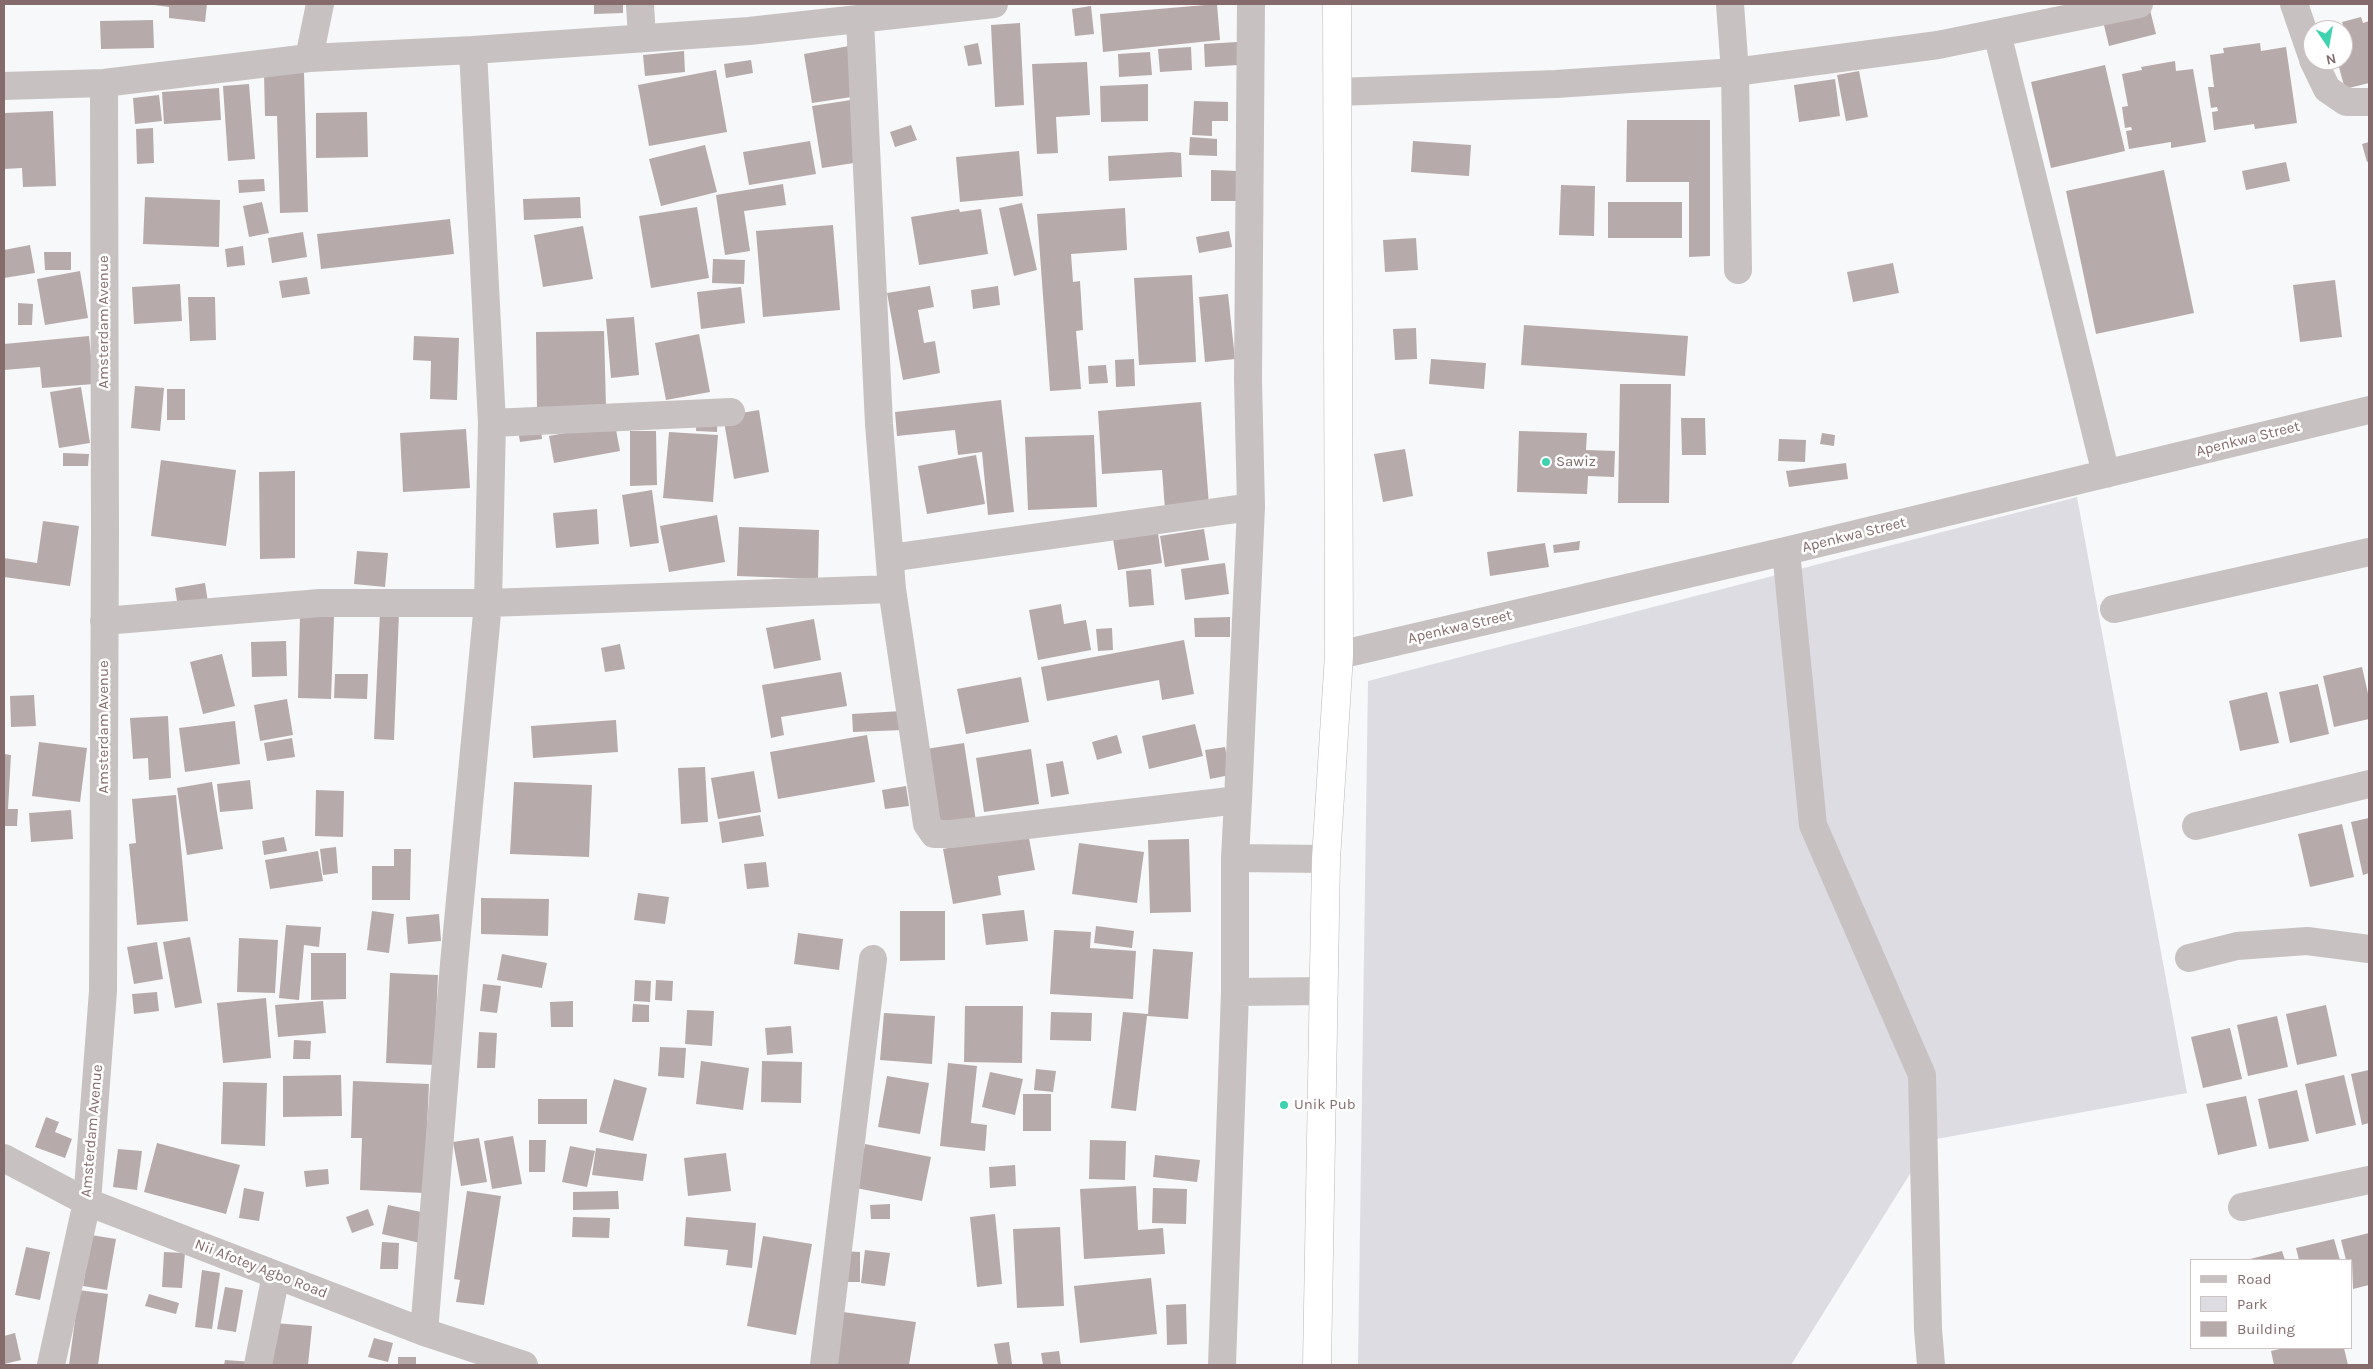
<!DOCTYPE html>
<html>
<head>
<meta charset="utf-8">
<style>
  body { margin:0 }
  #map { position:relative; width:2373px; height:1369px; overflow:hidden; background:#f7f8f9; font-family:Karla,sans-serif }
  canvas { display:block }
  .frame { position:absolute; inset:0; border:5px solid #856b6c; pointer-events:none }
  .legend { position:absolute; left:2190px; top:1259px; width:162px; height:90px; box-sizing:border-box; background:#fff; border:1px solid #cec4c4; margin:0; padding:6px 9px; list-style:none; font-size:15px; color:#856b6c }
  .legend li { display:flex; align-items:center; gap:10px; height:25px }
  .legend b { width:25px; border:1px solid #cec4c4 }
  .north { position:absolute; left:2303px; top:20px; width:50px; height:50px; box-sizing:border-box; background:#fff; border:1px solid #cec4c4; border-radius:50%; rotate:168deg; font-size:14px; font-weight:700; line-height:20px; text-align:center; color:#856b6c }
  .north::after { content:''; display:block; margin:auto; width:18px; height:22px; background:#3ed2b0; clip-path:polygon(50% 0,100% 100%,50% 72%,0 100%) }
</style>
</head>
<body>
<div id="map">
<canvas width="2373" height="1369"></canvas>
<div class="frame"></div>
<ul class="legend">
<li><b style="height:6px;background:#c8c1c1"></b>Road</li>
<li><b style="height:14px;background:#dddce3"></b>Park</li>
<li><b style="height:14px;background:#b7aaab"></b>Building</li>
</ul>
<div class="north">N</div>
</div>
<script>
const ctx = document.querySelector('canvas').getContext('2d');
ctx.lineJoin = 'round';
function fillPath(path, color) {
  ctx.fillStyle = color;
  ctx.fill(path, 'evenodd');
}
function toPath(rows) {
  const path = new Path2D();
  for (const r of rows) {
    path.moveTo(r[0], r[1]);
    for (let i = 2; i < r.length; i += 2) path.lineTo(r[i], r[i + 1]);
  }
  return path;
}
function trace(path, color, width, dash) {
  ctx.strokeStyle = color;
  ctx.lineWidth = width;
  ctx.lineCap = dash ? 'butt' : 'round';
  ctx.setLineDash(dash || []);
  ctx.stroke(path);
}
function label(font, color, halo, rows, align = 'center') {
  ctx.font = font + ' Karla,sans-serif';
  ctx.lineWidth = 5;
  ctx.setLineDash([]);
  ctx.textBaseline = 'middle';
  ctx.strokeStyle = halo;
  ctx.fillStyle = color;
  for (const [text, x, y, turn = 0] of rows) {
    ctx.save();
    ctx.translate(x, y);
    ctx.rotate((+turn || 0) * Math.PI / 180);
    ctx.textAlign = isNaN(turn) ? turn : align;
    if (halo) ctx.strokeText(text, 0, 0);
    ctx.fillText(text, 0, 0);
    ctx.restore();
  }
}
const green = toPath([
  [2077,497,2187,1093,1931,1140,1791,1365,1358,1365,1368,681]
]);
const building = toPath([
  [147,4,207,4,205,22,169,18,169,7],
  [594,4,623,4,623,13,594,14],
  [1217,4,1220,40,1103,52,1100,14],
  [1091,6,1094,34,1075,36,1072,9],
  [2149,6,2156,34,2109,46,2102,17],
  [2361,17,2363,23,2369,21,2369,83,2345,89,2337,60,2343,60,2343,30,2337,29,2344,28,2342,22],
  [153,20,154,48,101,49,100,21],
  [1020,23,1024,105,995,107,991,25],
  [1237,42,1238,65,1205,67,1204,44],
  [978,43,982,64,968,66,964,46],
  [2260,43,2261,51,2286,47,2297,123,2255,129,2254,124,2214,130,2212,112,2218,111,2217,107,2211,108,2208,87,2214,87,2210,55,2224,53,2223,48],
  [849,46,858,96,812,103,804,54],
  [1191,47,1192,70,1160,72,1158,49],
  [684,51,685,72,645,76,643,55],
  [1150,52,1152,75,1119,77,1118,54],
  [751,60,753,73,726,78,724,64],
  [2175,61,2176,71,2193,69,2206,142,2171,148,2171,142,2129,149,2126,131,2132,130,2131,127,2125,128,2122,107,2128,106,2122,74,2142,70,2141,67],
  [1087,62,1090,115,1056,117,1058,153,1037,154,1032,64],
  [2105,65,2125,151,2051,168,2031,82],
  [716,70,727,132,649,146,638,85],
  [1859,71,1868,117,1846,121,1837,75],
  [304,73,308,212,280,213,277,116,265,116,264,74],
  [1835,79,1840,116,1799,122,1794,85],
  [249,84,255,159,228,161,223,86],
  [1148,84,1148,121,1101,122,1100,86],
  [219,88,221,120,164,124,162,92],
  [159,95,162,121,135,124,133,98],
  [851,100,860,162,822,168,812,106],
  [1194,101,1228,102,1228,121,1212,121,1212,136,1192,135],
  [53,111,56,186,23,187,22,168,4,169,4,113],
  [367,112,368,157,316,158,316,113],
  [1627,120,1710,120,1710,256,1689,257,1689,182,1626,182],
  [911,125,917,140,895,147,890,132],
  [153,128,154,163,137,164,136,129],
  [1190,137,1217,139,1217,156,1189,155],
  [810,141,816,174,749,185,743,152],
  [1413,141,1471,145,1469,176,1411,172],
  [2369,142,2369,161,2367,162,2362,144],
  [705,145,717,192,661,206,649,159],
  [1019,151,1023,196,960,202,956,157],
  [1172,152,1181,153,1182,177,1109,181,1108,156],
  [2286,162,2290,181,2246,190,2242,171],
  [1211,170,1238,171,1237,201,1211,201],
  [2164,170,2194,313,2096,334,2066,191],
  [264,179,265,191,239,193,238,180],
  [783,184,786,205,744,211,750,251,725,255,716,195],
  [1561,185,1595,186,1594,236,1559,235],
  [145,197,220,200,219,247,143,244],
  [580,197,581,218,524,220,523,199],
  [262,202,269,233,249,237,243,206],
  [1608,202,1682,202,1682,238,1608,238],
  [1022,203,1037,270,1014,276,999,208],
  [697,207,709,278,651,288,639,216],
  [1125,208,1127,250,1071,254,1073,282,1080,281,1083,330,1076,331,1081,389,1050,391,1037,214],
  [959,209,960,212,981,209,988,254,919,265,911,217],
  [450,219,454,254,321,269,317,234],
  [833,225,840,310,763,317,756,231],
  [583,226,593,279,543,287,534,235],
  [1229,231,1232,247,1199,253,1196,237],
  [303,232,307,257,272,263,268,238],
  [1416,238,1418,270,1385,272,1383,240],
  [30,245,35,273,4,278,4,250],
  [243,246,245,265,227,267,225,249],
  [44,252,71,252,71,270,45,270],
  [713,259,745,260,744,284,712,283],
  [1893,263,1899,293,1853,302,1847,272],
  [80,271,88,318,45,325,37,279],
  [1192,275,1196,362,1139,365,1134,278],
  [307,277,310,294,282,298,279,281],
  [2335,280,2342,337,2300,342,2293,285],
  [180,284,182,321,134,324,132,287],
  [930,286,934,307,918,310,924,343,935,341,940,373,903,380,887,293],
  [998,286,1000,305,973,309,971,290],
  [741,287,745,323,701,329,697,292],
  [1228,294,1235,359,1205,362,1199,297],
  [188,297,215,297,216,340,190,341],
  [18,303,33,304,32,325,18,325],
  [634,317,639,375,611,378,606,319],
  [1524,325,1688,336,1685,376,1521,365],
  [1416,328,1417,359,1395,360,1393,329],
  [604,331,606,408,537,409,536,332],
  [699,334,710,392,666,400,655,343],
  [89,336,94,384,42,388,40,367,4,370,4,344],
  [414,336,459,338,457,400,430,399,431,361,413,360],
  [1134,359,1135,386,1116,387,1115,360],
  [1431,359,1486,363,1484,389,1429,384],
  [1106,365,1108,383,1089,384,1088,366],
  [1620,384,1671,384,1669,503,1618,503],
  [135,386,164,388,160,431,131,428],
  [81,387,90,443,59,448,50,392],
  [167,389,185,389,185,420,167,420],
  [1001,400,1014,512,988,515,982,452,958,455,955,430,897,436,895,412],
  [1201,402,1209,505,1165,509,1162,470,1102,474,1098,411],
  [759,410,769,472,734,479,723,416],
  [697,412,718,412,717,432,696,431],
  [1681,418,1705,418,1706,455,1682,455],
  [540,421,542,439,520,442,517,424],
  [615,424,620,451,554,463,549,436],
  [466,429,470,488,403,492,400,433],
  [630,431,656,431,657,485,630,486],
  [1519,431,1587,433,1586,450,1615,451,1614,477,1588,476,1587,494,1517,492],
  [669,432,718,435,713,502,663,498],
  [1822,433,1835,435,1834,446,1820,444],
  [1094,435,1097,507,1028,510,1025,437],
  [1779,439,1806,440,1805,462,1778,461],
  [1405,449,1413,496,1383,502,1374,454],
  [63,453,89,454,88,466,63,466],
  [976,455,985,504,927,514,918,466],
  [161,460,236,470,226,546,151,536],
  [1846,463,1848,479,1789,487,1786,471],
  [295,471,295,558,260,559,259,472],
  [652,490,659,543,630,547,622,495],
  [597,509,599,544,556,548,553,513],
  [717,515,725,562,669,572,660,526],
  [43,521,79,526,70,586,4,577,4,558,37,563],
  [739,527,819,530,818,579,737,576],
  [1204,529,1209,560,1165,567,1160,536],
  [1158,533,1162,563,1118,570,1113,539],
  [1580,541,1579,550,1554,553,1553,545],
  [1545,543,1549,567,1490,576,1487,552],
  [357,551,388,553,385,587,354,584],
  [1225,563,1229,594,1185,600,1181,569],
  [1151,569,1154,605,1129,607,1126,571],
  [205,583,209,609,179,614,175,588],
  [1061,604,1064,624,1086,620,1091,650,1038,660,1029,610],
  [380,612,399,612,394,740,374,739],
  [300,616,334,617,331,699,298,698],
  [1230,617,1230,637,1195,637,1194,618],
  [814,619,821,660,774,669,766,628],
  [1112,628,1113,650,1098,651,1096,629],
  [1184,640,1194,694,1162,700,1159,680,1047,701,1041,667],
  [286,641,287,676,252,677,251,642],
  [620,644,625,669,605,672,601,648],
  [222,654,235,706,203,714,190,662],
  [2362,667,2369,698,2369,719,2334,727,2323,676],
  [841,672,847,706,781,717,784,735,771,738,762,685],
  [335,674,368,674,367,699,334,698],
  [1021,677,1029,722,966,734,957,689],
  [2318,684,2329,734,2290,743,2279,692],
  [2267,692,2279,743,2240,751,2229,701],
  [34,695,36,726,11,727,10,696],
  [287,699,293,735,260,741,254,705],
  [902,711,903,730,853,732,852,714],
  [168,716,171,778,149,780,148,758,133,759,130,718],
  [616,720,618,752,533,758,531,726],
  [235,721,240,764,185,772,179,728],
  [1195,724,1203,756,1149,769,1142,736],
  [867,735,875,782,778,799,770,752],
  [1117,735,1122,753,1097,760,1092,742],
  [292,738,295,757,267,761,264,743],
  [39,742,87,748,80,802,32,796],
  [964,743,976,821,939,827,926,749],
  [1225,747,1230,775,1210,779,1205,750],
  [1031,749,1039,804,984,812,976,758],
  [4,754,11,755,8,809,18,809,17,826,4,826],
  [1063,761,1069,794,1051,797,1046,764],
  [705,767,708,822,681,824,678,768],
  [754,771,761,812,718,819,711,778],
  [250,780,253,809,220,812,217,784],
  [212,782,223,849,187,855,177,788],
  [514,782,592,785,589,857,510,854],
  [906,786,909,806,885,809,882,790],
  [316,790,344,791,343,837,315,836],
  [176,795,188,921,137,925,129,844,136,843,132,799],
  [71,810,73,839,31,842,29,813],
  [760,815,764,836,722,843,719,822],
  [2369,818,2369,873,2363,875,2351,822],
  [2342,824,2354,877,2310,887,2298,834],
  [1028,833,1035,870,998,876,1001,895,953,904,943,849],
  [284,837,287,851,264,855,262,841],
  [1189,839,1191,912,1150,913,1148,840],
  [1079,843,1144,852,1137,903,1072,894],
  [336,847,338,873,323,875,320,849],
  [394,849,411,849,410,900,372,900,372,866,394,866],
  [318,851,323,881,270,889,265,860],
  [766,862,769,887,747,889,744,864],
  [638,893,669,897,665,924,634,920],
  [481,898,549,899,548,936,481,934],
  [1024,910,1028,941,986,945,982,914],
  [372,911,394,914,389,953,367,950],
  [900,911,945,911,945,960,900,961],
  [439,914,441,941,408,944,406,917],
  [286,925,321,927,319,947,304,945,299,1000,279,998],
  [1096,926,1134,931,1132,948,1094,943],
  [1054,930,1091,932,1090,948,1136,951,1133,999,1050,994],
  [798,933,843,939,839,970,794,964],
  [190,937,202,1003,175,1008,163,942],
  [239,938,278,940,275,993,237,992],
  [157,942,163,979,134,984,127,947],
  [1153,949,1193,952,1188,1019,1147,1016,1136,1111,1111,1108,1123,1012,1148,1014],
  [311,953,346,953,346,999,311,1000],
  [502,954,547,963,542,988,497,980],
  [390,973,438,975,434,1065,386,1063],
  [635,980,651,981,650,1002,634,1001],
  [656,980,673,981,672,1001,655,1000],
  [483,984,501,986,497,1013,480,1011],
  [157,992,159,1011,134,1014,132,994],
  [266,998,271,1058,223,1063,217,1003],
  [323,1001,326,1033,278,1037,275,1005],
  [573,1001,573,1027,551,1027,550,1002],
  [633,1004,649,1005,649,1022,632,1022],
  [2326,1005,2337,1056,2297,1065,2286,1014],
  [965,1006,1023,1006,1022,1063,964,1062],
  [687,1010,714,1011,712,1046,685,1044],
  [1051,1012,1092,1013,1091,1041,1050,1040],
  [884,1013,935,1016,932,1064,880,1060],
  [2277,1016,2288,1067,2248,1076,2237,1025],
  [791,1026,793,1053,767,1055,765,1028],
  [2230,1028,2242,1079,2203,1088,2191,1037],
  [479,1032,497,1033,495,1068,477,1068],
  [294,1040,311,1041,310,1059,293,1059],
  [660,1047,686,1048,684,1078,658,1076],
  [701,1061,749,1068,743,1110,696,1104],
  [762,1061,802,1062,801,1103,761,1102],
  [948,1063,977,1066,971,1123,987,1125,985,1151,940,1146],
  [1036,1069,1056,1071,1053,1092,1034,1090],
  [2369,1070,2369,1123,2362,1125,2351,1074],
  [990,1072,1023,1079,1015,1115,982,1107],
  [341,1075,342,1116,283,1117,283,1076],
  [2344,1075,2356,1125,2316,1134,2305,1084],
  [887,1076,929,1083,920,1134,878,1127],
  [614,1079,647,1088,633,1141,599,1132],
  [353,1081,429,1084,424,1193,360,1190,362,1138,351,1138],
  [223,1082,267,1083,265,1146,221,1144],
  [2297,1090,2309,1141,2269,1149,2258,1099],
  [1023,1094,1051,1094,1051,1131,1023,1131],
  [2246,1096,2257,1146,2218,1155,2206,1104],
  [538,1099,587,1099,587,1124,538,1124],
  [46,1117,59,1122,55,1132,72,1139,65,1158,35,1147],
  [513,1136,522,1184,492,1189,484,1141],
  [479,1138,487,1182,461,1186,453,1142],
  [529,1140,546,1140,545,1172,529,1172],
  [1090,1140,1126,1141,1125,1180,1089,1179],
  [157,1143,240,1165,226,1214,144,1192],
  [865,1144,931,1157,922,1201,856,1188],
  [570,1146,595,1151,587,1187,562,1182],
  [596,1148,647,1154,643,1181,592,1175],
  [118,1149,142,1151,137,1190,113,1187],
  [726,1153,731,1191,688,1196,684,1158],
  [1155,1155,1200,1160,1197,1182,1153,1177],
  [1015,1165,1016,1186,990,1188,989,1167],
  [328,1169,329,1184,306,1187,304,1171],
  [1136,1186,1138,1230,1163,1228,1165,1254,1084,1259,1080,1189],
  [244,1188,264,1192,259,1221,239,1218],
  [1153,1188,1187,1189,1186,1224,1152,1223],
  [467,1191,501,1196,484,1305,456,1302,460,1280,454,1279],
  [618,1191,619,1209,573,1210,573,1192],
  [890,1204,890,1219,871,1219,870,1205],
  [388,1205,426,1213,420,1243,382,1234],
  [368,1209,374,1225,352,1233,346,1217],
  [995,1214,1002,1284,977,1287,970,1217],
  [573,1217,610,1218,609,1238,572,1237],
  [686,1217,756,1223,752,1268,726,1265,728,1250,684,1246],
  [1060,1227,1064,1306,1017,1308,1013,1229],
  [2369,1233,2369,1285,2353,1289,2352,1260,2346,1260,2341,1240],
  [91,1235,116,1239,107,1290,83,1286],
  [763,1236,812,1244,796,1335,747,1326],
  [2334,1239,2340,1260,2299,1260,2296,1248],
  [382,1242,399,1243,398,1269,380,1269],
  [26,1247,50,1252,40,1300,15,1295],
  [865,1250,890,1253,885,1286,861,1283],
  [842,1251,860,1252,860,1282,842,1282],
  [2282,1251,2285,1260,2246,1260],
  [164,1252,185,1253,182,1288,162,1287],
  [202,1270,220,1273,212,1329,195,1327],
  [1151,1278,1157,1334,1080,1343,1074,1286],
  [225,1287,243,1290,236,1332,217,1329],
  [79,1290,108,1294,98,1365,69,1365],
  [149,1294,179,1303,176,1314,145,1306],
  [1186,1304,1187,1344,1167,1345,1166,1305],
  [843,1312,916,1322,909,1365,835,1365],
  [274,1323,312,1326,308,1365,270,1365],
  [15,1333,21,1360,4,1364,4,1336],
  [374,1338,393,1343,388,1362,368,1357],
  [1009,1342,1012,1364,998,1365,994,1344],
  [2284,1348,2344,1348,2348,1365,2274,1365,2271,1351],
  [1059,1351,1061,1365,1043,1365,1041,1353],
  [398,1357,416,1357,416,1365,398,1365],
  [225,1360,253,1362,253,1365,224,1365]
]);
const minor = toPath([
  [640,4,642,38],
  [1730,4,1735,72,1738,270],
  [2294,4,2313,59],
  [860,20,879,424,892,589,927,824,934,834,951,834,1238,800,1251,507,1248,379,1251,4],
  [1997,33,2106,474],
  [309,58,473,50,749,31,994,4],
  [2313,60,2327,89,2346,102,2369,102],
  [4,86,104,83,309,58,320,4],
  [1337,92,1556,84,1735,72,1938,45,2139,4],
  [492,423,731,412],
  [1786,551,1813,825,1922,1075,1928,1329,1931,1365],
  [890,558,1251,507],
  [2114,609,2369,552],
  [104,621,320,603,488,603,892,589],
  [1339,655,1786,551,2369,410],
  [2196,826,2369,784],
  [1235,858,1326,859],
  [2189,958,2237,946,2307,941,2369,949],
  [1235,992,1324,991],
  [4,1158,87,1202,424,1332,524,1365],
  [2242,1207,2369,1180],
  [424,1332,454,964,488,603,492,423,473,50],
  [51,1365,87,1202,103,991,105,532,104,83],
  [258,1365,276,1275],
  [824,1365,873,959],
  [1222,1365,1235,992,1235,858,1238,800]
]);
const trunk = toPath([
  [1317,1365,1326,859,1339,655,1337,4]
]);
const markers = [
  [1546,462,5,"#3ed2b0"],
  [1284,1105,5,"#3ed2b0"]
];
const streetNames = [
  ["Amsterdam Avenue",104,322,-90],
  ["Apenkwa Street",2248,439,-14],
  ["Apenkwa Street",1854,535,-14],
  ["Apenkwa Street",1460,627,-13],
  ["Amsterdam Avenue",104,727,-90],
  ["Amsterdam Avenue",92,1131,-85],
  ["Nii Afotey Agbo Road",261,1269,21]
];
const poiNames = [
  ["Sawiz",1556,462],
  ["Unik Pub",1294,1105]
];
fillPath(green, '#dddce3');
fillPath(building, '#b7aaab');
trace(trunk, '#bcb6b6', 29);
trace(minor, '#c8c1c1', 28);
trace(trunk, '#fff', 28);
for (const [x, y, r, color] of markers) {
  const dot = new Path2D();
  dot.arc(x, y, r, 0, 2 * Math.PI);
  ctx.fillStyle = color;
  ctx.fill(dot);
  trace(dot, '#fff', 2);
}
label('15px', '#856b6c', '#fff', streetNames);
label('15px', '#856b6c', '#fff', poiNames, 'left');
</script>
</body>
</html>
